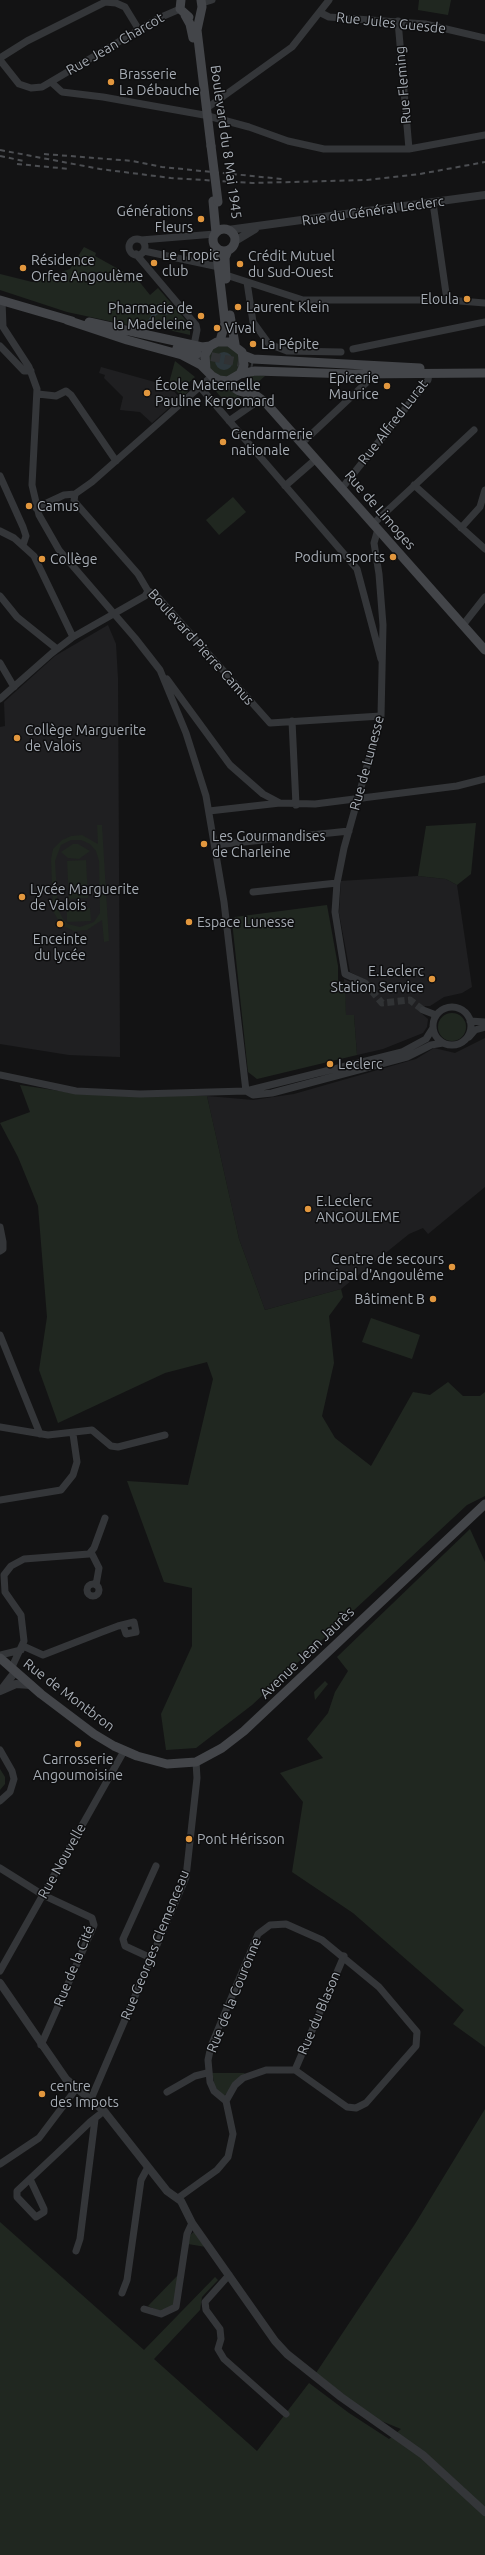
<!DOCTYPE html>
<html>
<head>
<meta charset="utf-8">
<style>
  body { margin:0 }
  canvas { display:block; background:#131314 }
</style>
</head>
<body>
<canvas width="485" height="2555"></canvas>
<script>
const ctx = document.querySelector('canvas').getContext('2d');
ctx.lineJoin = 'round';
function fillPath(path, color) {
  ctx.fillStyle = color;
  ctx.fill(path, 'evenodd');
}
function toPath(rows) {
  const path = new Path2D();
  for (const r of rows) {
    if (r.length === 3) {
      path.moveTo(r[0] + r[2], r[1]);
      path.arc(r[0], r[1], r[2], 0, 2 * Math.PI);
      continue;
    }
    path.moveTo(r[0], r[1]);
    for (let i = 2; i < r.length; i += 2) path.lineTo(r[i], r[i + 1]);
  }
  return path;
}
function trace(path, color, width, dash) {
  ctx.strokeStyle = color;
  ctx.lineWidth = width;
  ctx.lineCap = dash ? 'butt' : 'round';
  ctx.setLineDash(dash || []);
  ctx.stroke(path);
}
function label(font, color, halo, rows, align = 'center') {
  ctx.font = font + ' Ubuntu,sans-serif';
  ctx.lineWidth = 3;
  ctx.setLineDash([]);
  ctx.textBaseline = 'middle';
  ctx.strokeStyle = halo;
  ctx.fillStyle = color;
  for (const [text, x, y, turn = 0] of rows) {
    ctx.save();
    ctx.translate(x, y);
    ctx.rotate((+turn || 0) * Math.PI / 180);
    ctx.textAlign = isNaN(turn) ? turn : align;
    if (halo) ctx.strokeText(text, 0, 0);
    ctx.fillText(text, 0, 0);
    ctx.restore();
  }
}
const built = toPath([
  [101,367,169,386,180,398,152,423,140,412,120,410,123,397,104,378,105,375,99,373],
  [108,625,116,644,118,679,120,1057,69,1055,0,1044,0,727,5,726,4,702,55,656],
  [418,876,446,879,457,885,472,987,462,993,444,997,430,1006,425,1006,421,1013,428,1019,427,1027,423,1033,383,1049,357,1055,354,1015,346,1015,344,979,362,987,366,980,350,972,339,913,341,881],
  [485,1038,485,1187,428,1234,423,1228,409,1234,341,1289,265,1310,239,1239,207,1096,253,1100,294,1094,416,1059,434,1048,455,1053]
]);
const green = toPath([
  [419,0,451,0,448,15,418,10],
  [84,247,96,253,95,256,138,280,150,295,158,288,190,325,190,335,130,321,128,325,67,312,0,290,0,274,32,282,70,269],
  [224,361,16],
  [175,361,195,377,184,387,188,392,182,397,169,383],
  [250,375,265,376,256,384],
  [215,385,228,387,238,396,246,400,231,408,211,386],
  [233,497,246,512,219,535,206,520],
  [476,823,471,874,457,885,446,879,418,876,426,826],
  [97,825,102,825,109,941,104,942,102,920,87,930,74,931,61,925,53,911,51,859,53,849,62,840,71,836,82,835,98,844],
  [71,840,81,840,90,844,96,851,99,861,100,913,94,922,80,927,68,924,63,919,58,909,55,861,61,845],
  [73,844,78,844,90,851,79,859,68,858,61,852],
  [86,860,88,898,69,899,67,861],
  [327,905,338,966,338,980,345,983,346,1015,354,1015,357,1055,257,1079,248,1072,232,921,235,917],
  [90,908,91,921,67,922,67,909],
  [452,1027,14],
  [20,1085,80,1094,207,1096,239,1239,265,1310,341,1289,343,1297,329,1316,334,1363,322,1416,335,1438,371,1466,413,1392,430,1395,448,1382,463,1396,480,1396,485,1392,485,1496,467,1505,252,1705,196,1748,166,1750,161,1714,192,1646,192,1588,164,1582,127,1481,188,1485,213,1379,207,1362,165,1373,58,1423,39,1370,47,1317,38,1206,18,1157,0,1123,30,1112],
  [371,1318,420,1335,412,1359,362,1342],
  [470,1529,485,1562,485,2047,453,2024,464,2010,353,1913,292,1872,303,1802,280,1773,323,1758,307,1739,328,1713,335,1692,348,1671,337,1657],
  [325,1681,328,1684,315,1700,314,1692],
  [0,1769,5,1777,5,1784,0,1790],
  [212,2073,245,2073,224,2096,220,2093,212,2082,214,2081],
  [485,2109,485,2555,0,2555,0,2222,144,2350,215,2277,218,2280,202,2297,200,2310,154,2359,257,2451,309,2383,349,2413,389,2439,401,2429,374,2418,316,2373,415,2224],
  [195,2231,206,2247,188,2244,190,2235],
  [178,2275,175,2305,159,2311,148,2306]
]);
const water = toPath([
  [159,303,168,314,166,315,158,308,158,314,152,319,161,324,147,322],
  [224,361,9]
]);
const minorTunnel = toPath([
  [365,983,382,1003,410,1000,423,1010]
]);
const secondaryTunnel = toPath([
  [198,354,253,365]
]);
const minor = toPath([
  [202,3,212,0],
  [321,13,329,17,425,24,485,38],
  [398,21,409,149],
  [0,58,27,41,105,2,116,3,125,7,139,30],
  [0,60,19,84,31,88,42,87,159,18,180,9],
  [51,82,62,92,103,97,204,115],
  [207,108,292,47,329,0],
  [208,116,249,127,288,141,324,149,409,149,485,135],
  [433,203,447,300],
  [137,247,8],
  [141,240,215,234],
  [144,251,219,267],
  [136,254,196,325,197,330,194,345],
  [226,275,303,300,447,300,485,303],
  [247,282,253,322,269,344,287,351,341,352],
  [2,301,3,327,29,367,37,389,32,485,39,515,59,550,135,638,160,670,186,733,206,796,224,902,246,1091],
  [0,346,24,371,31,371],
  [353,349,485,322],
  [212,376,92,482,75,494,74,501,138,574,148,591,156,595,270,723,381,716],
  [200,387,357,569,381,659],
  [38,394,56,396,66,391,71,395,116,461],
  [229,421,255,403,259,397],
  [302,443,366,383,372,373],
  [0,476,23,527,26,536,23,545],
  [414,485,485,549],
  [285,486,316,459],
  [342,488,428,380,429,374],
  [36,508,64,495,75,494],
  [373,524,474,430],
  [461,528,480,507,485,490],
  [0,531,14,538,34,556,73,637],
  [0,596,17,617,57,649],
  [463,625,485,597],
  [0,663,14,687],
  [167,679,230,765,263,794,280,803,315,804,457,786,485,779],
  [0,699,52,653,73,637,145,596,148,591],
  [292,721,296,805],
  [209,811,280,803],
  [215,845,349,831],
  [253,892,337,883],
  [365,983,345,974,335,912,337,883,344,848,381,716,383,625,379,574,374,543,378,529],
  [452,1026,19],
  [423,1010,436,1015],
  [470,1021,485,1022],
  [469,1037,475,1030,485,1027],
  [0,1075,76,1091,140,1094,246,1091,402,1052,426,1039,433,1028],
  [246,1091,253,1095,272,1093,407,1057,431,1045,443,1043],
  [0,1227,3,1242,3,1249,0,1251],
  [0,1335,40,1434],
  [0,1427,48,1435,92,1430,111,1446,118,1447,165,1435],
  [0,1500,61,1490,73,1475,77,1462,73,1434],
  [91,1552,99,1568,96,1585],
  [93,1590,6],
  [23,1646,43,1655,102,1632,118,1626,134,1622,136,1632,126,1634,123,1625],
  [0,1655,21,1650],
  [11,1669,24,1641,21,1615,5,1592,4,1575,11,1566,24,1559,89,1554,94,1548,105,1518],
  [0,1750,12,1771,14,1779,10,1792,0,1801],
  [0,1868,43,1895,92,1918,94,1925,41,2045],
  [151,1958,125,1946,123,1939,156,1866],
  [0,1971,124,1751],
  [295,2070,344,1956],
  [167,2092,195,2076,207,2073],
  [91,2099,186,1877,197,1778,196,1762],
  [0,2164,39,2138,76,2089],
  [30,2179,44,2209,44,2212,36,2217,17,2197,17,2191,66,2145,90,2122,104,2111],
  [178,2198,217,2170,228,2157,233,2134,226,2101,235,2085,243,2078,266,2070,295,2070,347,2107,356,2108,366,2103,416,2046,417,2032,379,1987,322,1940,286,1924,270,1925,258,1934,211,2046,208,2060,210,2082,214,2091,226,2101],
  [76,2251,80,2239,95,2119],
  [229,2275,205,2302,206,2310,220,2329,221,2339,218,2349,224,2359,286,2414],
  [122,2293,127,2280,141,2180,148,2167],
  [144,2309,161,2314,176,2307,187,2234,192,2223]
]);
const tertiary = toPath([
  [228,230,485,195],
  [235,241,255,229],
  [2,1689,15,1672],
  [0,1691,16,1684,31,1685],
  [0,1983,66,2079,104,2111,167,2191,181,2201,192,2223,275,2341,287,2354,341,2397,423,2455,485,2512]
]);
const secondary = toPath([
  [181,0,180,9,189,17],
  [201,0,202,7,197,30,211,146],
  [185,15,190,24,193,38],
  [213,201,216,233],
  [224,240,11],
  [216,247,225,323,220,341],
  [226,279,225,258,228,250],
  [0,300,72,321],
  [230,315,235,344],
  [67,320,127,340,182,355,201,365,212,376,219,380,228,381,240,374,244,365,242,352,229,342,217,342,210,346,205,355,206,369],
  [89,322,202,347,210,346],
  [177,348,197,354],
  [243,355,253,359,420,368],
  [240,374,255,371,352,374,485,373],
  [224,381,239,391,257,396,265,402,485,650],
  [0,1658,41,1694,94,1734,114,1746,137,1756,167,1764,196,1762,222,1748,244,1731,485,1504]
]);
const rail = toPath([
  [0,150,100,169,171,178,252,183,367,180,420,174,485,162],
  [44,154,133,161,162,167,282,179],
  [0,156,24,161],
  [17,164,70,169]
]);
const secondaryBridge = toPath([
  [211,146,218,202]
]);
const markers = [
  [111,82,4,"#e2973e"],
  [201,219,4,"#e2973e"],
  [154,263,4,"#e2973e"],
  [240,264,4,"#e2973e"],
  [23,268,4,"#e2973e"],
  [467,299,4,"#e2973e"],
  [238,307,4,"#e2973e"],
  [201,316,4,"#e2973e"],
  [217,328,4,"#e2973e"],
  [253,344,4,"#e2973e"],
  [387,386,4,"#e2973e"],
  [147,393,4,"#e2973e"],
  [223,442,4,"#e2973e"],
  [29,506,4,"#e2973e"],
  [393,557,4,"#e2973e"],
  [42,559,4,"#e2973e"],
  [17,738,4,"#e2973e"],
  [204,844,4,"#e2973e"],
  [22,897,4,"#e2973e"],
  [189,922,4,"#e2973e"],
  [60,924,4,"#e2973e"],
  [432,979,4,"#e2973e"],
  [330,1064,4,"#e2973e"],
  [308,1209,4,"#e2973e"],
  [452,1267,4,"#e2973e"],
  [433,1299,4,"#e2973e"],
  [78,1744,4,"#e2973e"],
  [189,1839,4,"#e2973e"],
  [42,2094,4,"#e2973e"]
];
const streetNames = [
  ["Rue Jules Guesde",391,23,6],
  ["Rue Jean Charcot",115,44,-30],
  ["Rue Fleming",403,85,-95],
  ["Boulevard du 8 Mai 1945",226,142,82],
  ["Rue du Général Leclerc",373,211,-8],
  ["Rue Alfred Lurat",393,422,-52],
  ["Rue de Limoges",380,510,49],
  ["Boulevard Pierre Camus",201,647,48],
  ["Rue de Lunesse",367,763,-75],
  ["Avenue Jean Jaurès",307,1653,-44],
  ["Rue de Montbron",69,1695,37],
  ["Rue Nouvelle",62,1861,-61],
  ["Rue Georges Clemenceau",155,1945,-68],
  ["Rue de la Cité",74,1966,-68],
  ["Rue de la Couronne",234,1995,-68],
  ["Rue du Blason",319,2013,-67]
];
const poiNames = [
  ["Brasserie",119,74],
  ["La Débauche",119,90],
  ["Générations",193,211,"right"],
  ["Fleurs",193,227,"right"],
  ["Le Tropic",162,255],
  ["club",162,271],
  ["Crédit Mutuel",248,256],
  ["du Sud-Ouest",248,272],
  ["Résidence",31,260],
  ["Orfea Angoulème",31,276],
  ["Eloula",459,299,"right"],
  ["Laurent Klein",246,307],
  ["Pharmacie de",193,308,"right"],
  ["la Madeleine",193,324,"right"],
  ["Vival",225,328],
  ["La Pépite",261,344],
  ["Epicerie",379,378,"right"],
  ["Maurice",379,394,"right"],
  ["École Maternelle",155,385],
  ["Pauline Kergomard",155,401],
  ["Gendarmerie",231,434],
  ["nationale",231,450],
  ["Camus",37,506],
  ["Podium sports",385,557,"right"],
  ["Collège",50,559],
  ["Collège Marguerite",25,730],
  ["de Valois",25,746],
  ["Les Gourmandises",212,836],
  ["de Charleine",212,852],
  ["Lycée Marguerite",30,889],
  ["de Valois",30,905],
  ["Espace Lunesse",197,922],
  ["Enceinte",60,939,"center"],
  ["du lycée",60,955,"center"],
  ["E.Leclerc",424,971,"right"],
  ["Station Service",424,987,"right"],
  ["Leclerc",338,1064],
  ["E.Leclerc",316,1201],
  ["ANGOULEME",316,1217],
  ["Centre de secours",444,1259,"right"],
  ["principal d'Angoulême",444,1275,"right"],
  ["Bâtiment B",425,1299,"right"],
  ["Carrosserie",78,1759,"center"],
  ["Angoumoisine",78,1775,"center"],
  ["Pont Hérisson",197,1839],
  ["centre",50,2086],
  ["des Impots",50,2102]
];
fillPath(built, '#1f1f21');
fillPath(green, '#202720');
fillPath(water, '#2d373c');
trace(minorTunnel, '#303234', 7, [7, 3.5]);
trace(secondaryTunnel, '#303234', 9, [9, 4.5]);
trace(minor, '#343639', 7);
trace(tertiary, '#343639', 8);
trace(secondary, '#434549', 9);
trace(rail, '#4c4e52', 2, [5, 4]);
trace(secondaryBridge, '#434549', 9);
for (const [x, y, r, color] of markers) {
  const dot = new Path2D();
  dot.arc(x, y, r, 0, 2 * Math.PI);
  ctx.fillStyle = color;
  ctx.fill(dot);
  trace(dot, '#0e0e0f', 1.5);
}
label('14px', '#a6acb4', '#0e0e0f', streetNames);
label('14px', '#a6acb4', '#0e0e0f', poiNames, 'left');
</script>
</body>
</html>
